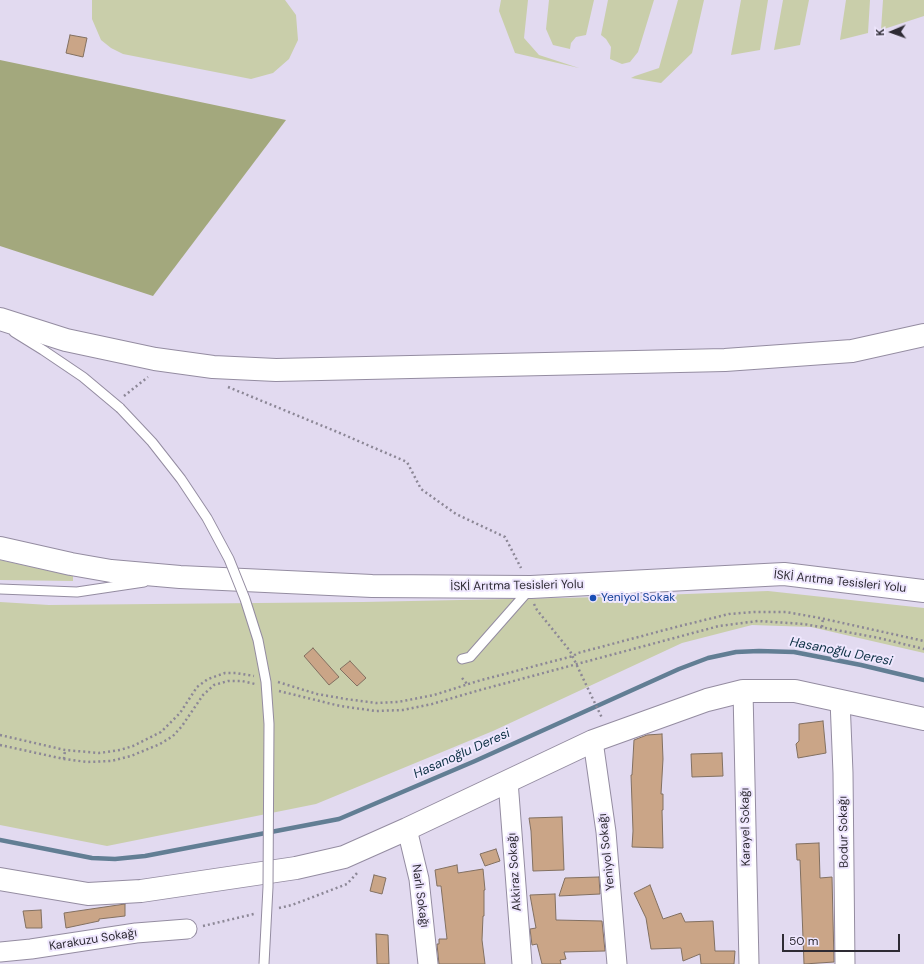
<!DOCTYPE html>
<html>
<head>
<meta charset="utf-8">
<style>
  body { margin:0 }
  #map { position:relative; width:924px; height:964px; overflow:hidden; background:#e2daf0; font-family:"DM Sans",sans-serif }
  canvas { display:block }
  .north { position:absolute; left:872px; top:12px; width:40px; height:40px; -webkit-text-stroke:3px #efe7fe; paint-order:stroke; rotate:268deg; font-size:11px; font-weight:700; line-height:16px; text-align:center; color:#2e2b34 }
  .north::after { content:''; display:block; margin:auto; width:14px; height:18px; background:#2e2b34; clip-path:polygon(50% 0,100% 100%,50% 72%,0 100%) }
  .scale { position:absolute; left:782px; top:934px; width:118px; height:18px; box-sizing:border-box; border:2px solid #2e2b34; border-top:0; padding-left:5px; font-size:12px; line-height:14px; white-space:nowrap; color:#2e2b34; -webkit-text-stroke:3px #efe7fe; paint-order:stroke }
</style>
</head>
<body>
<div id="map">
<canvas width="924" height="964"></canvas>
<div class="north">K</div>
<div class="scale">50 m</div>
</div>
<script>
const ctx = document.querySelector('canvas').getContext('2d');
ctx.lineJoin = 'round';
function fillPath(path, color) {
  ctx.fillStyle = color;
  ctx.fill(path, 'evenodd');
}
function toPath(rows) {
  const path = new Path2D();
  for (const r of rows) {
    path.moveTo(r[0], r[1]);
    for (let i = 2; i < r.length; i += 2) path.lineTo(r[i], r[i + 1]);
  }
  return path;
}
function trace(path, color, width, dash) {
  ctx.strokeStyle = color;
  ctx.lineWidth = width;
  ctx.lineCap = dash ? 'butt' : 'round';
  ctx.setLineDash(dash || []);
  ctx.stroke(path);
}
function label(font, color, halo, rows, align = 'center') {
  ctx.font = font + ' "DM Sans",sans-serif';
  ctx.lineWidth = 4;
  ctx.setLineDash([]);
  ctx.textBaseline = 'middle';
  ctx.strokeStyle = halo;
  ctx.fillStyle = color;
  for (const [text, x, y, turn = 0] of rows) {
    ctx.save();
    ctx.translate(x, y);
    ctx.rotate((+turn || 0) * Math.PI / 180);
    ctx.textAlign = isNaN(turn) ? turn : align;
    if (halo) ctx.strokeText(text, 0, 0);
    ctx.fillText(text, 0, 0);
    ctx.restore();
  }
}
const green = toPath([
  [92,0,285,0,296,15,298,40,289,59,273,73,251,79,123,54,111,48,101,40,92,19],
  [501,0,528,0,524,38,539,55,579,68,515,53,499,11],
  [549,0,594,0,586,35,576,37,571,43,570,49,553,45,546,29],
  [608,0,654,0,638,52,630,62,622,64,610,59,611,47,606,39,601,35],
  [678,0,704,0,692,53,661,83,631,78,635,76,659,68],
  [741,0,768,0,760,50,731,55],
  [783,0,809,0,800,45,774,50],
  [846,0,870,0,868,33,840,40],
  [883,0,924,0,924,16,881,30],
  [0,560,73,576,73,581,0,580],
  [768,591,924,608,924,653,811,627,752,625,682,643,493,731,316,804,107,846,0,825,0,602,49,605,363,602,605,597]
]);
const forest = toPath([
  [0,60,286,120,153,296,0,246]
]);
const stream = toPath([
  [0,840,92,858,115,859,145,856,339,819,475,761,679,669,708,658,736,652,759,651,794,652,861,665,924,680]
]);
const building = toPath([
  [70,35,87,38,83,57,66,53,70,35],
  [313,648,339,677,329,685,304,656,313,648],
  [350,661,366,678,357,686,340,669,350,661],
  [823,721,826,753,798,758,796,744,799,741,799,724,823,721],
  [662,734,663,759,661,794,663,794,663,810,662,810,663,848,632,847,633,831,631,775,632,775,634,740,647,735,662,734],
  [722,753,723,776,692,777,691,754,722,753],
  [562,817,564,870,533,871,531,831,529,818,562,817],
  [819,843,820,878,832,877,834,962,804,964,800,860,797,860,796,844,819,843],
  [496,849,500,861,485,866,480,854,496,849],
  [457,865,458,873,483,869,485,890,484,890,484,916,483,916,482,940,485,964,439,964,437,944,439,944,439,939,447,939,441,886,437,886,435,870,457,865],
  [374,875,386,878,382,894,370,891,374,875],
  [599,877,600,894,559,896,565,878,599,877],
  [650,885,663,919,681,913,685,922,713,921,715,951,735,951,734,964,701,964,700,954,683,961,681,948,651,949,646,918,634,893,650,885],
  [555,894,556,920,602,921,605,951,564,952,566,959,560,960,561,964,542,964,537,944,532,945,530,929,536,928,530,895,555,894],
  [125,904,125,916,99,919,99,921,66,928,64,913,125,904],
  [41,910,42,928,26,928,23,911,41,910],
  [376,934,388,935,389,964,377,964,376,934]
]);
const path = toPath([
  [228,387,335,431,407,462,421,489,456,514,505,537,521,568],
  [124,396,148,377],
  [534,604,537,610,570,651,602,718],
  [822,627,823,618],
  [462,678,468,685],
  [278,682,317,694,346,699,376,703,398,702,434,695,478,681,573,656,578,653,676,627,729,614,754,612,786,612,820,618,924,641],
  [279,691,340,706,376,711,403,710,432,704,480,690,719,626,758,621,804,624,879,638,924,649],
  [0,735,65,750,99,753,120,750,133,746,161,732,180,713,197,687,208,679,225,673,236,673,254,676],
  [0,745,64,759,87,762,111,761,131,756,160,744,173,736,182,726,203,695,214,685,228,681,242,681,255,684],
  [64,759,65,750],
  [279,908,292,905,347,884,358,872],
  [203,926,254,914]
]);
const lane = toPath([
  [14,332,43,350,83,377,120,408],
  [0,589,77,592,144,582],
  [462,659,470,657,529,590]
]);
const street = toPath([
  [743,691,749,964],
  [840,700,843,773,845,964],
  [593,741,606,832,617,964],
  [508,781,522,964],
  [407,829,419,879,428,964],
  [0,952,31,949,136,933,187,929]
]);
const secondary = toPath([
  [0,319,66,340,155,359,213,367,276,370,725,360,852,351,924,335],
  [0,548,71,564,111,571,180,577,372,586,531,587,784,574,924,591],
  [0,879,88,894,141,891,296,868,344,857,407,829,593,741,707,700,743,691,795,691,924,719]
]);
const laneBridge = toPath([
  [120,408,152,442,181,479,207,518,229,559,245,599,258,640,266,682,269,724,268,887,264,964]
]);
const markers = [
  [593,598,4,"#1a4fb4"]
];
const streetNames = [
  ["İSKİ Arıtma Tesisleri Yolu",840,582,6],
  ["İSKİ Arıtma Tesisleri Yolu",517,586,-1],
  ["Karayel Sokağı",746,827,-91],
  ["Bodur Sokağı",844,832,-91],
  ["Yeniyol Sokağı",607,852,-96],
  ["Akkiraz Sokağı",515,872,-94],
  ["Narlı Sokağı",420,896,82],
  ["Karakuzu Sokağı",93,940,-9]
];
const transitNames = [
  ["Yeniyol Sokak",601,598]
];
const waterNames = [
  ["Hasanoğlu Deresi",841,652,11],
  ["Hasanoğlu Deresi",462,754,-24]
];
fillPath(green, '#c9ceaa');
fillPath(forest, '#a3a87d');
trace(stream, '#627e94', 4.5);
fillPath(building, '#caa587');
trace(building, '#827061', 1);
trace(lane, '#948ca1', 11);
trace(street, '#948ca1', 21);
trace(secondary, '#948ca1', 24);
trace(path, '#8c8796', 2.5, [2, 3]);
trace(lane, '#fff', 9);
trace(street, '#fff', 19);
trace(secondary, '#fff', 22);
trace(laneBridge, '#948ca1', 11, []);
trace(laneBridge, '#fff', 9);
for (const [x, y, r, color] of markers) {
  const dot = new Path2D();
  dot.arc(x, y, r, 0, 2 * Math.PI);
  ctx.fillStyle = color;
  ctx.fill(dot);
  trace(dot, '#efe7fe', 1.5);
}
label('12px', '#2e2b34', '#efe7fe', streetNames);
label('12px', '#164399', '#efe7fe', transitNames, 'left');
label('italic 13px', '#0d3145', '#efe7fe', waterNames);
</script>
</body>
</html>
